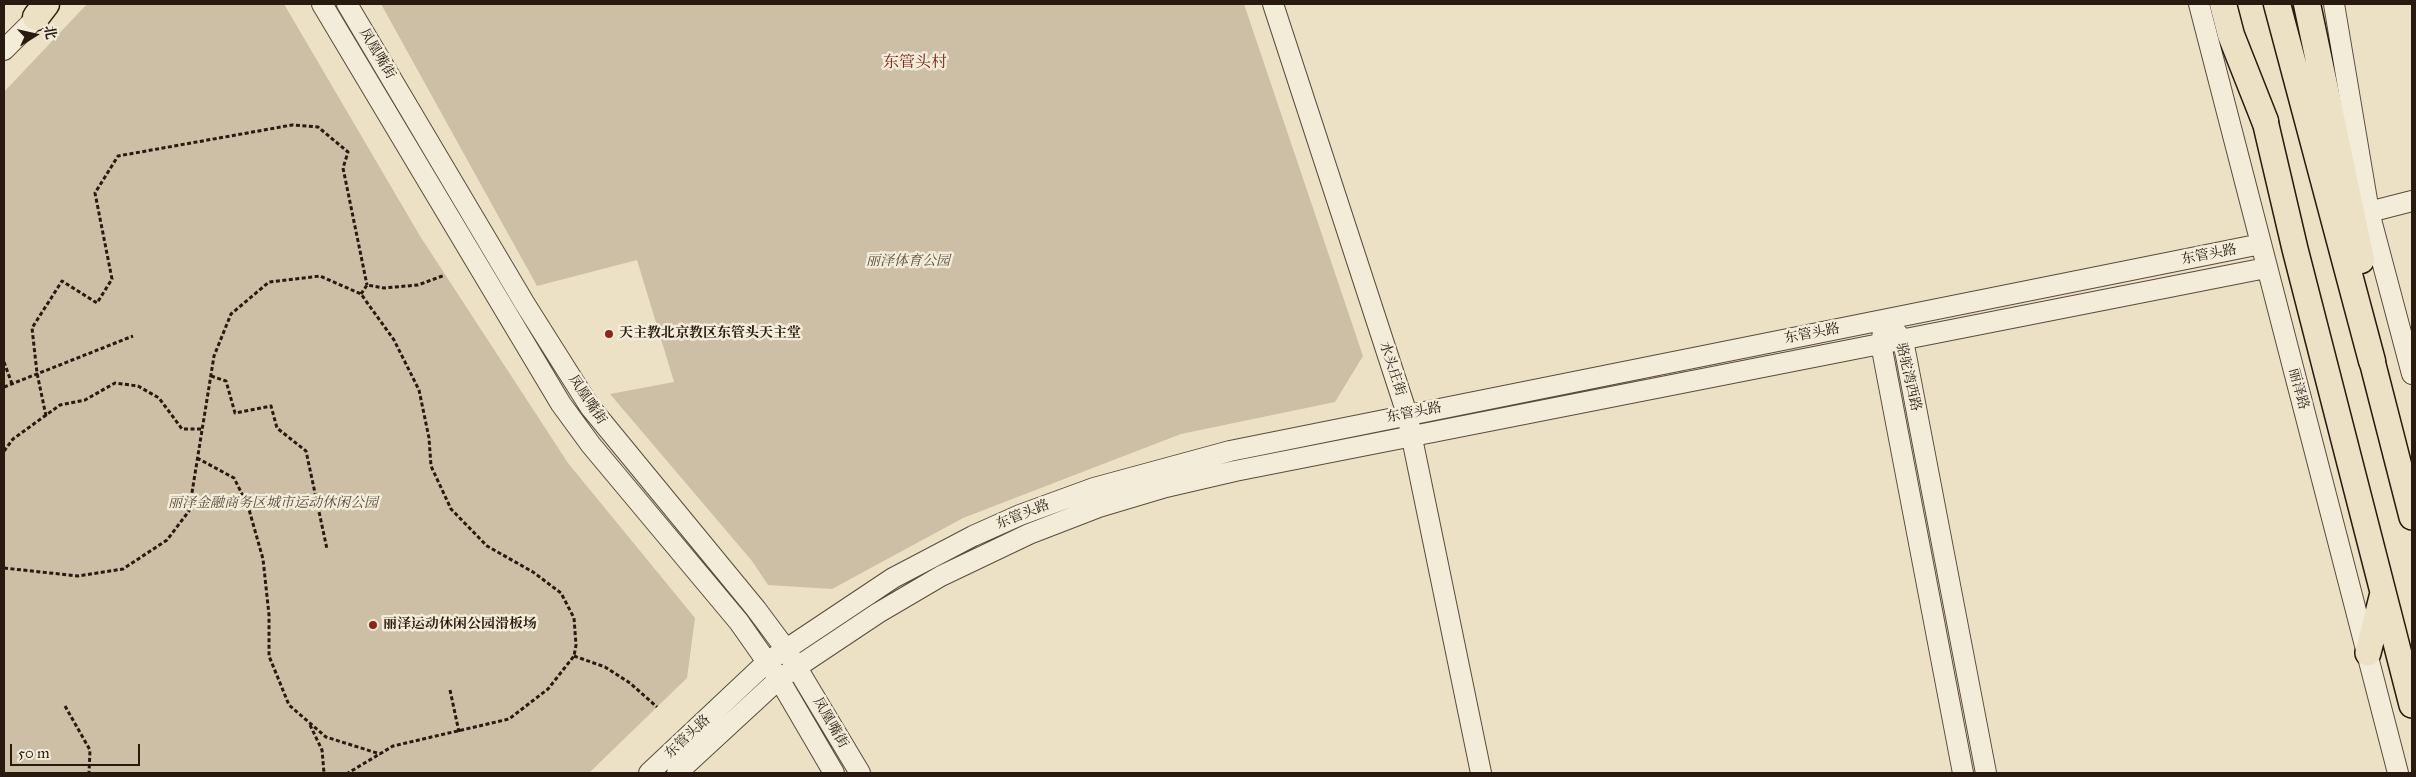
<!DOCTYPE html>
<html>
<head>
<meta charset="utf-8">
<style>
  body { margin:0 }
  #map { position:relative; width:2416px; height:777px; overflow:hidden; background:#ede1c5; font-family:"IM FELL Great Primer","Noto Serif SC",serif }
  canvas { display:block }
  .frame { position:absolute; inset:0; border:5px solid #291a0f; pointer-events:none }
  .north { position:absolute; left:10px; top:10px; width:50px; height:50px; -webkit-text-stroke:4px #f3ecd9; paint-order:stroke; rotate:80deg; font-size:14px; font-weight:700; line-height:20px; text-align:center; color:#291a0f }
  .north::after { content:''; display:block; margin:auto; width:18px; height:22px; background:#291a0f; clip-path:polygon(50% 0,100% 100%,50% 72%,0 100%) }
  .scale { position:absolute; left:10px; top:744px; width:130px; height:22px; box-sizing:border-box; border:2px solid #291a0f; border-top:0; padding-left:6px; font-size:15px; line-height:18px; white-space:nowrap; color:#291a0f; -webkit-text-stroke:4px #f3ecd9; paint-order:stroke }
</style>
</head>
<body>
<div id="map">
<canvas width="2416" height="777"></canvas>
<div class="frame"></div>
<div class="north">北</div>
<div class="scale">50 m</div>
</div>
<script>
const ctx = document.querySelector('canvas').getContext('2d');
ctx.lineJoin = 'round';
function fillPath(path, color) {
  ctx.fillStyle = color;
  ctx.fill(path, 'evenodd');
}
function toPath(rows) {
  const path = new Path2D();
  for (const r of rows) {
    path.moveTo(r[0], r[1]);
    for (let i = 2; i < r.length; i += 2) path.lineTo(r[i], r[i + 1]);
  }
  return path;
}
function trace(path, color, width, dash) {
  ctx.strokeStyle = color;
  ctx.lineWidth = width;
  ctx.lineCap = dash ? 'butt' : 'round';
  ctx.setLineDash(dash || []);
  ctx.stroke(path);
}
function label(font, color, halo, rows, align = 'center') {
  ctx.font = font + ' "IM FELL Great Primer","Noto Serif SC",serif';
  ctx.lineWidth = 5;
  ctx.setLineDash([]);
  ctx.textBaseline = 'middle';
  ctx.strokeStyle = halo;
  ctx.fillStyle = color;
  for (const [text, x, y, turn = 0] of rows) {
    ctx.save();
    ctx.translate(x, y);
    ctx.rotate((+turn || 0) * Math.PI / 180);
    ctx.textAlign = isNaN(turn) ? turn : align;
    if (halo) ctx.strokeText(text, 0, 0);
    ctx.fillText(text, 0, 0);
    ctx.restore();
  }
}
const green = toPath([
  [87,4,284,4,420,236,568,463,695,618,687,678,589,773,4,773,4,92],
  [381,4,1244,4,1363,356,1335,402,1181,434,963,518,832,589,768,585,752,561,610,394,674,382,637,260,537,286]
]);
const path = toPath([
  [361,294,367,285,384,288,418,285,445,275],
  [4,362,12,384],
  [211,376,226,381,235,413,271,406,277,428,306,451,327,549],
  [4,387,133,336],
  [46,416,37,373,32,328,62,281,97,303,112,279,95,193,118,156,292,125,318,127,348,152,343,168,367,285],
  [4,451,13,439,60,405,85,400,115,383,138,386,159,398,182,429,202,429],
  [197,458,234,478,248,506,263,559,269,615,269,656,289,705,326,737,380,754],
  [4,568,78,576,123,569,167,540,189,511,214,356,231,314,269,282,320,276,361,294,394,340,419,390,429,438,431,466,451,509,487,546,533,572,561,593,574,618,576,645,574,656,548,689,509,719,393,746,348,773],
  [574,656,605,667,630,683,657,707],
  [450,690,459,732],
  [65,706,90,750,89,773],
  [310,725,322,750,324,773]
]);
const tertiary = toPath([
  [322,4,561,404,591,445,739,622,779,679,834,773],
  [347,4,525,304,590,407,756,609,785,648,860,773],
  [1273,4,1407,414,1481,773],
  [2199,4,2398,773],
  [2334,4,2369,212,2412,374],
  [4,50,46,8],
  [2369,212,2412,201],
  [1895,331,1903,340,1986,773],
  [1883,332,1881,344,1963,773],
  [649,773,767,662,893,578,973,536,1020,515,1094,488,1230,451,2261,244],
  [677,773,779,679,878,613,941,576,1029,534,1099,507,1166,487,1235,471,2266,268]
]);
const primary = toPath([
  [2265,121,2295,249,2412,705],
  [2372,361,2412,517],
  [2368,653,2382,597]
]);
const trunk = toPath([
  [2223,4,2231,35,2265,121],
  [2277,4,2372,361],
  [2307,4,2361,260],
  [36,17,46,4]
]);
const markers = [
  [609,334,5,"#8f2418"],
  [373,625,5,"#8f2418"]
];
const streetNames = [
  ["凤凰嘴街",377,54,59],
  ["东管头路",2209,255,-11],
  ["东管头路",1812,334,-11],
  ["水头庄街",1392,369,72],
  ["骆驼湾西路",1908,377,77],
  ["丽泽路",2298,389,75],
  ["凤凰嘴街",587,400,56],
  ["东管头路",1414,413,-11],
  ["东管头路",1023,515,-22],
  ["凤凰嘴街",830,723,60],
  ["东管头路",688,737,-43]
];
const parkNames = [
  ["丽泽体育公园",908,262],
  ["丽泽金融商务区城市运动休闲公园",273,504]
];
const poiNames = [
  ["天主教北京教区东管头天主堂",619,334],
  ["丽泽运动休闲公园滑板场",383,625]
];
const quarterNames = [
  ["东管头村",915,63]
];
fillPath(green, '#ccbfa6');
trace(tertiary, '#5a4c3c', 22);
trace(primary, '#291a0f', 28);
trace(trunk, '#291a0f', 29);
trace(path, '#291a0f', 3, [4, 2.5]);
trace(tertiary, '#f3ecd9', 20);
trace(primary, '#ede1c5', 25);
trace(trunk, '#ede1c5', 26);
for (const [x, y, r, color] of markers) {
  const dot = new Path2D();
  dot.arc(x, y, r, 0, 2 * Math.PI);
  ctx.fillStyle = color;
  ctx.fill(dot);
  trace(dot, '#f3ecd9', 2);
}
label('14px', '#291a0f', '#f3ecd9', streetNames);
label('italic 14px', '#5a4c3c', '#f3ecd9', parkNames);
label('bold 14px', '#291a0f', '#f3ecd9', poiNames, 'left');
label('16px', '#7a1f14', '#f3ecd9', quarterNames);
</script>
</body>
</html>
